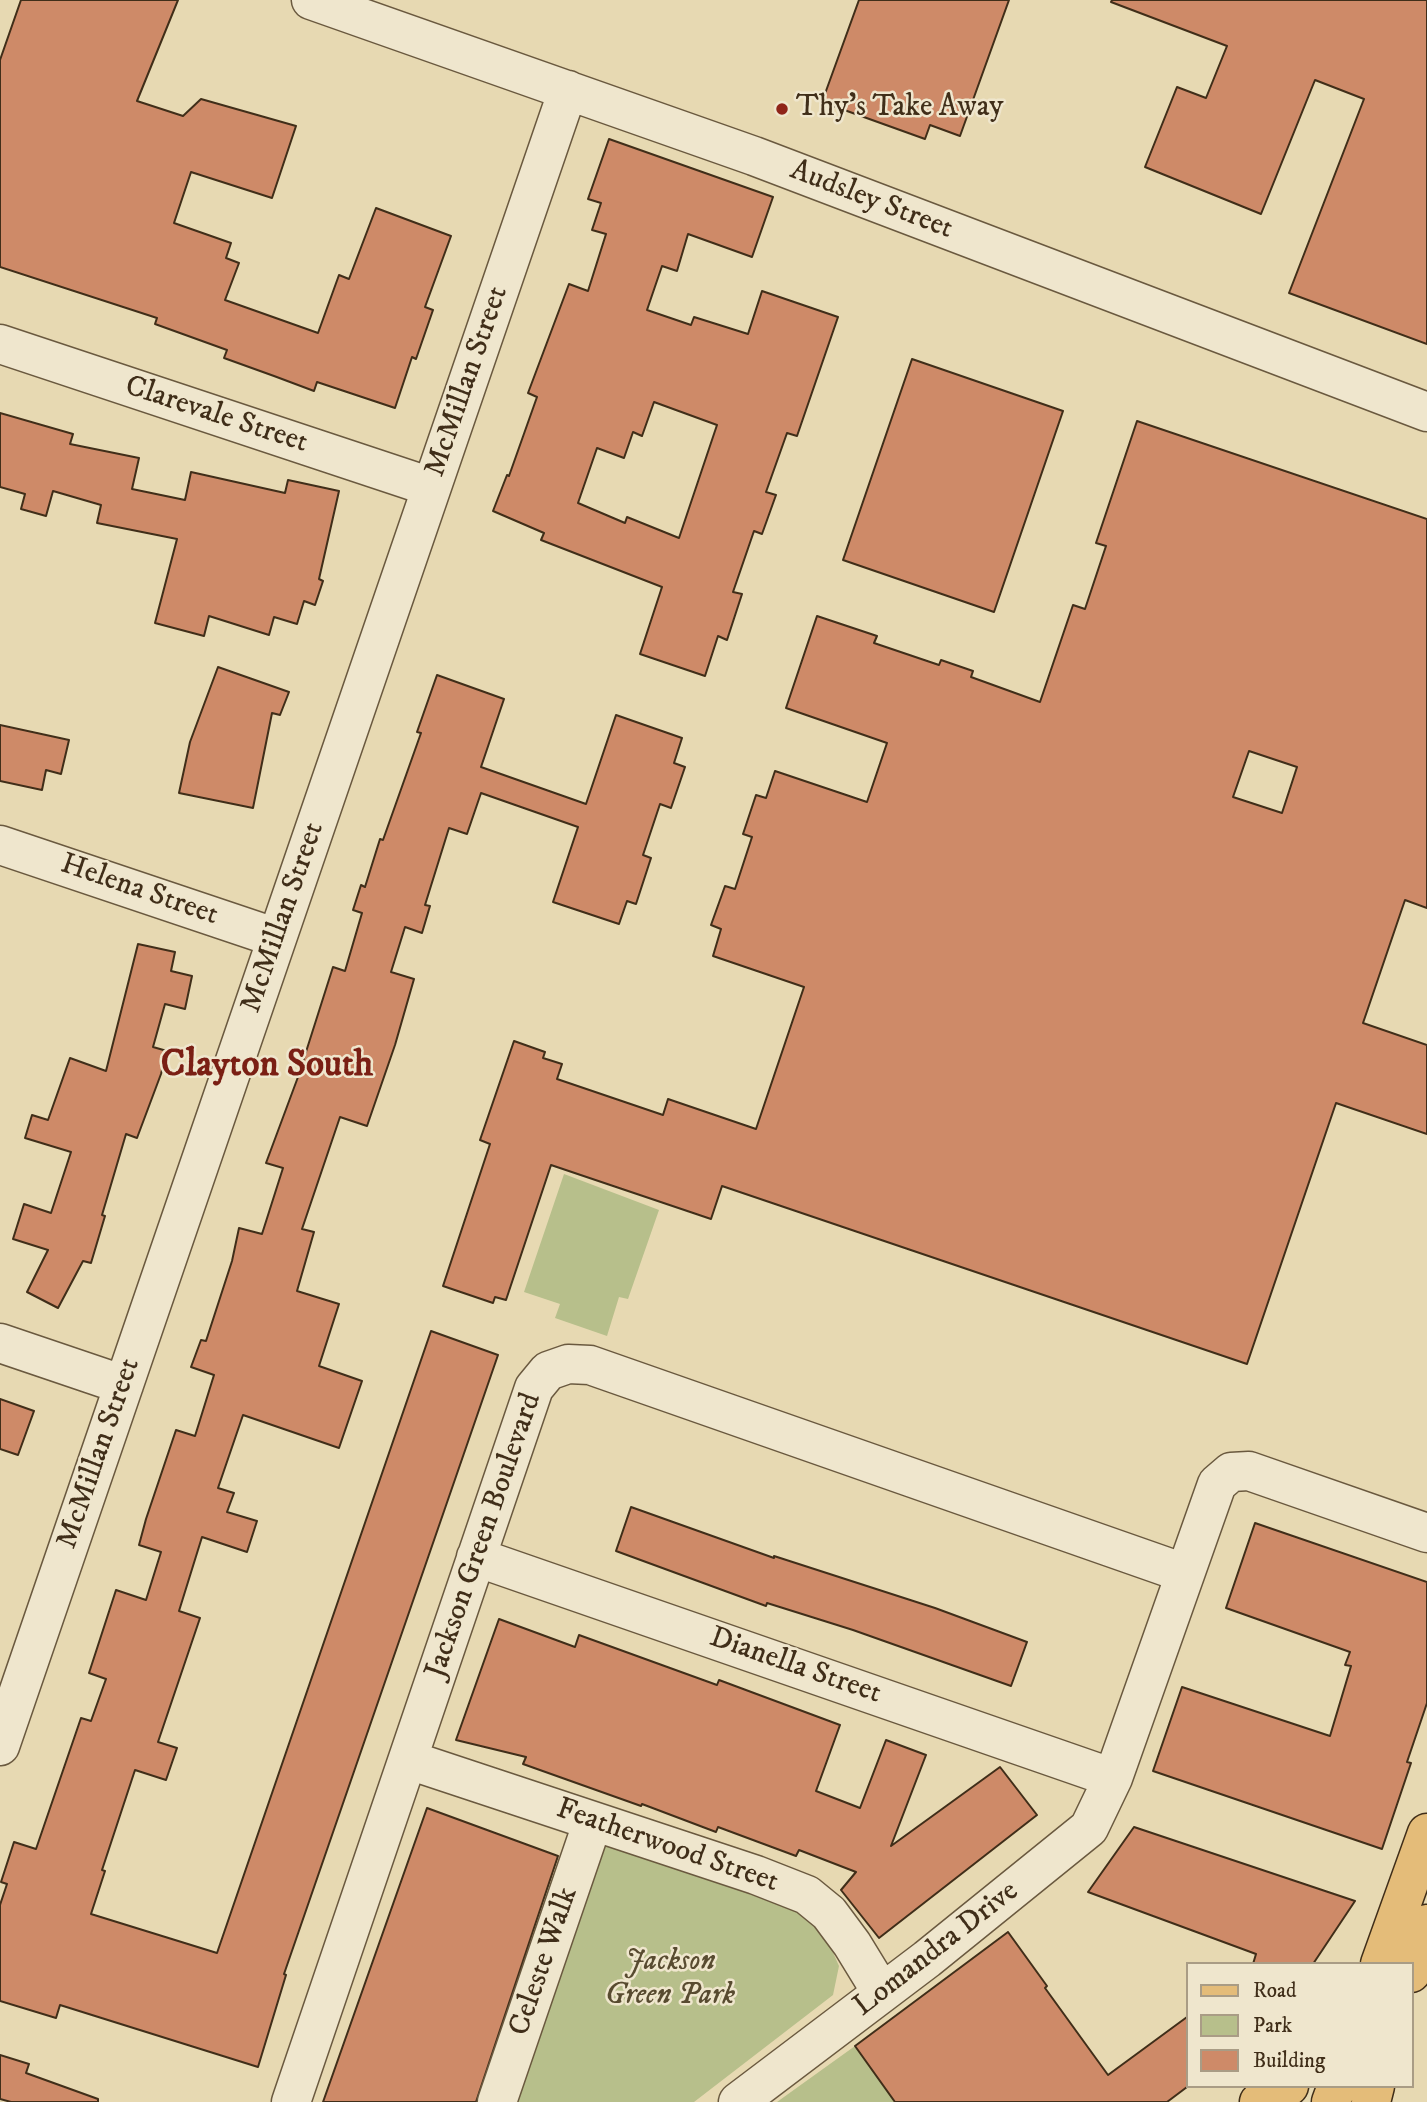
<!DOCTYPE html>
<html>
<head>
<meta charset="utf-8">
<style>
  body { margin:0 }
  #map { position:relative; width:1427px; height:2102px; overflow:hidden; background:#e7d9b2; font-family:"IM FELL DW Pica",serif }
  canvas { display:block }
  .legend { position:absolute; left:1186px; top:1962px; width:228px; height:126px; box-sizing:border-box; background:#efe6cd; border:2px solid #a99c85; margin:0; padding:9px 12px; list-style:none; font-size:21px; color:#402e19 }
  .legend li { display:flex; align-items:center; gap:14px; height:35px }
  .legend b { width:35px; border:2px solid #a99c85 }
</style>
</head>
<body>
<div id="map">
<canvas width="1427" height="2102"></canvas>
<ul class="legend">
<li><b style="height:9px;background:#e4bc79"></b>Road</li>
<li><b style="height:19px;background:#b7bf8b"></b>Park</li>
<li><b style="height:19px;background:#ce8a68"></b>Building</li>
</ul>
</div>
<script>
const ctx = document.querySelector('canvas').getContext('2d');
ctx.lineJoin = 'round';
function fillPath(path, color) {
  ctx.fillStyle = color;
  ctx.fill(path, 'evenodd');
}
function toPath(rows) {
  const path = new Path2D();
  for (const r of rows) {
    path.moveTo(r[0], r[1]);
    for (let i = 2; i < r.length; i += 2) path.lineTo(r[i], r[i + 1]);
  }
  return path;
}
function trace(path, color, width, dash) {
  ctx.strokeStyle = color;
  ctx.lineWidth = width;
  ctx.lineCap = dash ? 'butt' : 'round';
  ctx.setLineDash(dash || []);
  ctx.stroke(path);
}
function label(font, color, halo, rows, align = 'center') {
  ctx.font = font + ' "IM FELL DW Pica",serif';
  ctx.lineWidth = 5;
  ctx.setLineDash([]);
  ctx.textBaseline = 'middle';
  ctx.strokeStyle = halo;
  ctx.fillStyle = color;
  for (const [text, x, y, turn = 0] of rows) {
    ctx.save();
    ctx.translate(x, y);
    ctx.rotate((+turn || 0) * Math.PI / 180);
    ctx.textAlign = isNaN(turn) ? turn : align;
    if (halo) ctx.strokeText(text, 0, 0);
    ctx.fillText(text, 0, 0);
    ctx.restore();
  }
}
const green = toPath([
  [564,1174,659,1210,628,1299,619,1297,607,1336,555,1318,560,1304,524,1292],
  [601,1839,790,1903,824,1932,839,1966,833,1995,694,2102,511,2102],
  [855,2046,895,2102,777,2102]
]);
const building = toPath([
  [21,0,178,0,137,101,183,116,201,99,296,126,272,198,191,172,174,223,231,243,226,258,239,263,225,300,318,333,339,275,349,279,376,208,451,236,425,307,433,310,416,359,412,357,395,408,317,382,314,391,274,376,224,358,227,350,155,324,157,318,0,267,0,60,21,0],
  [859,0,1009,0,960,136,930,125,925,139,822,102,859,0],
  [1112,0,1427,0,1427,344,1289,293,1364,99,1315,80,1261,214,1145,167,1177,87,1206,98,1227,46,1111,2,1112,0],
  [609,139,773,197,752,257,688,234,677,271,662,266,647,310,691,325,694,317,748,334,762,291,838,317,797,436,787,433,766,492,776,495,762,534,754,531,733,592,742,594,727,640,718,636,705,676,640,654,662,587,541,540,544,533,493,511,507,475,509,476,537,397,528,393,569,284,588,291,606,234,592,230,601,203,588,199,609,139],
  [654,402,717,425,679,538,627,517,625,523,578,503,597,448,624,458,633,432,642,436,654,402],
  [912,359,1063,411,994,612,843,560,912,359],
  [0,413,73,434,70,444,139,458,132,489,185,500,191,472,285,493,288,480,339,491,319,579,323,581,315,605,304,601,297,624,274,617,269,635,209,616,204,636,155,623,177,539,97,523,101,505,53,491,46,516,21,509,25,494,0,487,0,413],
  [1137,421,1427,519,1427,908,1405,900,1363,1023,1427,1045,1427,1134,1336,1103,1247,1364,722,1186,711,1219,551,1165,506,1300,495,1297,493,1303,443,1286,490,1144,480,1140,514,1041,545,1052,543,1058,562,1064,557,1079,663,1115,668,1099,756,1129,804,987,713,956,721,929,711,925,725,886,735,889,752,837,743,834,756,795,766,798,775,771,867,802,887,743,786,708,817,616,877,636,874,643,939,665,941,660,973,671,971,677,1040,702,1073,605,1085,609,1106,546,1096,543,1137,421],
  [1249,751,1297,767,1282,813,1233,797,1249,751],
  [218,667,289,692,280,715,272,713,253,808,179,793,190,742,218,667],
  [437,675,504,699,481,767,586,804,616,715,682,738,674,763,685,767,671,808,660,804,643,855,651,858,636,904,627,901,619,924,553,902,578,827,481,793,467,834,449,828,425,905,430,906,422,933,405,927,391,972,414,979,395,1045,367,1126,340,1117,302,1229,314,1232,297,1291,339,1304,319,1366,362,1381,339,1448,243,1415,218,1488,234,1493,227,1512,257,1521,247,1552,202,1537,179,1611,200,1618,158,1742,177,1748,166,1780,135,1770,102,1870,105,1871,91,1914,217,1953,431,1331,498,1355,284,1974,286,1975,258,2067,60,2005,56,2018,0,2001,0,1905,7,1884,1,1882,14,1842,36,1849,81,1718,91,1721,106,1679,89,1673,116,1590,146,1600,161,1552,139,1545,146,1519,176,1430,195,1436,214,1375,191,1367,201,1340,206,1341,232,1261,239,1228,262,1234,283,1168,266,1163,298,1077,333,967,345,971,362,913,353,910,361,885,365,887,380,839,383,840,421,733,417,732,437,675],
  [0,725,69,740,61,774,46,770,42,790,0,781,0,725],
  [138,944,175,952,171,971,192,976,185,1009,165,1004,153,1047,167,1051,161,1074,137,1138,126,1134,102,1215,105,1216,91,1263,83,1261,58,1308,27,1292,48,1250,13,1239,24,1204,51,1213,71,1152,25,1138,32,1115,48,1120,70,1058,106,1071,138,944],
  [0,1399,34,1411,18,1455,0,1449,0,1399],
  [631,1507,774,1558,774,1556,935,1608,1027,1642,1011,1686,853,1630,767,1603,766,1606,616,1551,631,1507],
  [1255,1523,1427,1582,1427,1703,1407,1762,1411,1763,1382,1849,1153,1771,1182,1687,1330,1736,1351,1666,1345,1665,1350,1652,1226,1608,1255,1523],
  [499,1619,575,1647,579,1635,717,1685,719,1680,840,1725,816,1791,860,1808,886,1740,926,1755,891,1846,1000,1767,1037,1815,879,1938,841,1890,856,1872,799,1850,796,1856,718,1827,716,1832,642,1804,641,1806,523,1764,526,1757,456,1740,499,1619],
  [427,1808,558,1856,476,2102,323,2102,427,1808],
  [1134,1827,1355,1901,1313,1964,1253,1964,1256,1954,1088,1892,1134,1827],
  [1008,1932,1047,1986,1045,1988,1108,2075,1187,2017,1187,2087,1167,2102,895,2102,855,2046,1008,1932],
  [0,2055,29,2064,26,2073,98,2099,98,2102,11,2102,0,2099,0,2055]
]);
const minor = toPath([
  [311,0,754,156,1427,412],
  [0,344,431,487],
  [0,845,277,938],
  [0,1343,124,1385],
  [476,1557,1113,1778],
  [0,1746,568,90],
  [409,1760,756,1875,807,1895,829,1913,852,1944,882,1993],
  [291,2102,534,1388,548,1371,568,1364,590,1365,1184,1573],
  [497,2102,593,1821],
  [738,2102,927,1959,1089,1828,1113,1778,1217,1484,1231,1472,1249,1471,1427,1533]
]);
const major = toPath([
  [1380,1964,1427,1833],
  [1411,1973,1427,1924],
  [1259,2102,1281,2088,1289,2086],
  [1331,2102,1337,2086],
  [1371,2102,1375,2086]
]);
const markers = [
  [782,109,7,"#8f2418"]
];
const poiNames = [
  ["Thy's Take Away",796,109]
];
const streetNames = [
  ["Audsley Street",871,201,21],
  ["McMillan Street",468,382,-71],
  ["Clarevale Street",216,416,18],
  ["Helena Street",139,891,19],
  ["McMillan Street",284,918,-71],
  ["McMillan Street",100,1454,-71],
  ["Jackson Green Boulevard",485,1536,-71],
  ["Dianella Street",795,1667,19],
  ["Featherwood Street",667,1847,19],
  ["Lomandra Drive",937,1950,-38],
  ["Celeste Walk",545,1962,-71]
];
const parkNames = [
  ["Jackson",670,1963],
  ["Green Park",670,1997]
];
const districtNames = [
  ["Clayton South",267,1067]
];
fillPath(green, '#b7bf8b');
fillPath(building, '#ce8a68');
trace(building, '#402e19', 2);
trace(minor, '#6a593f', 41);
trace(major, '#402e19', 41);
trace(minor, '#efe6cd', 38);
trace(major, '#e4bc79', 38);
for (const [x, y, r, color] of markers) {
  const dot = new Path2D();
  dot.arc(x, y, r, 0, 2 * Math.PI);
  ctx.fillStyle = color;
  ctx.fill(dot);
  trace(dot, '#efe6cd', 2.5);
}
label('30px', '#402e19', '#efe6cd', poiNames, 'left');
label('30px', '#402e19', '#efe6cd', streetNames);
label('italic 30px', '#584b30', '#efe6cd', parkNames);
label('bold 37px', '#7a1f14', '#efe6cd', districtNames);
</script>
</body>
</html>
